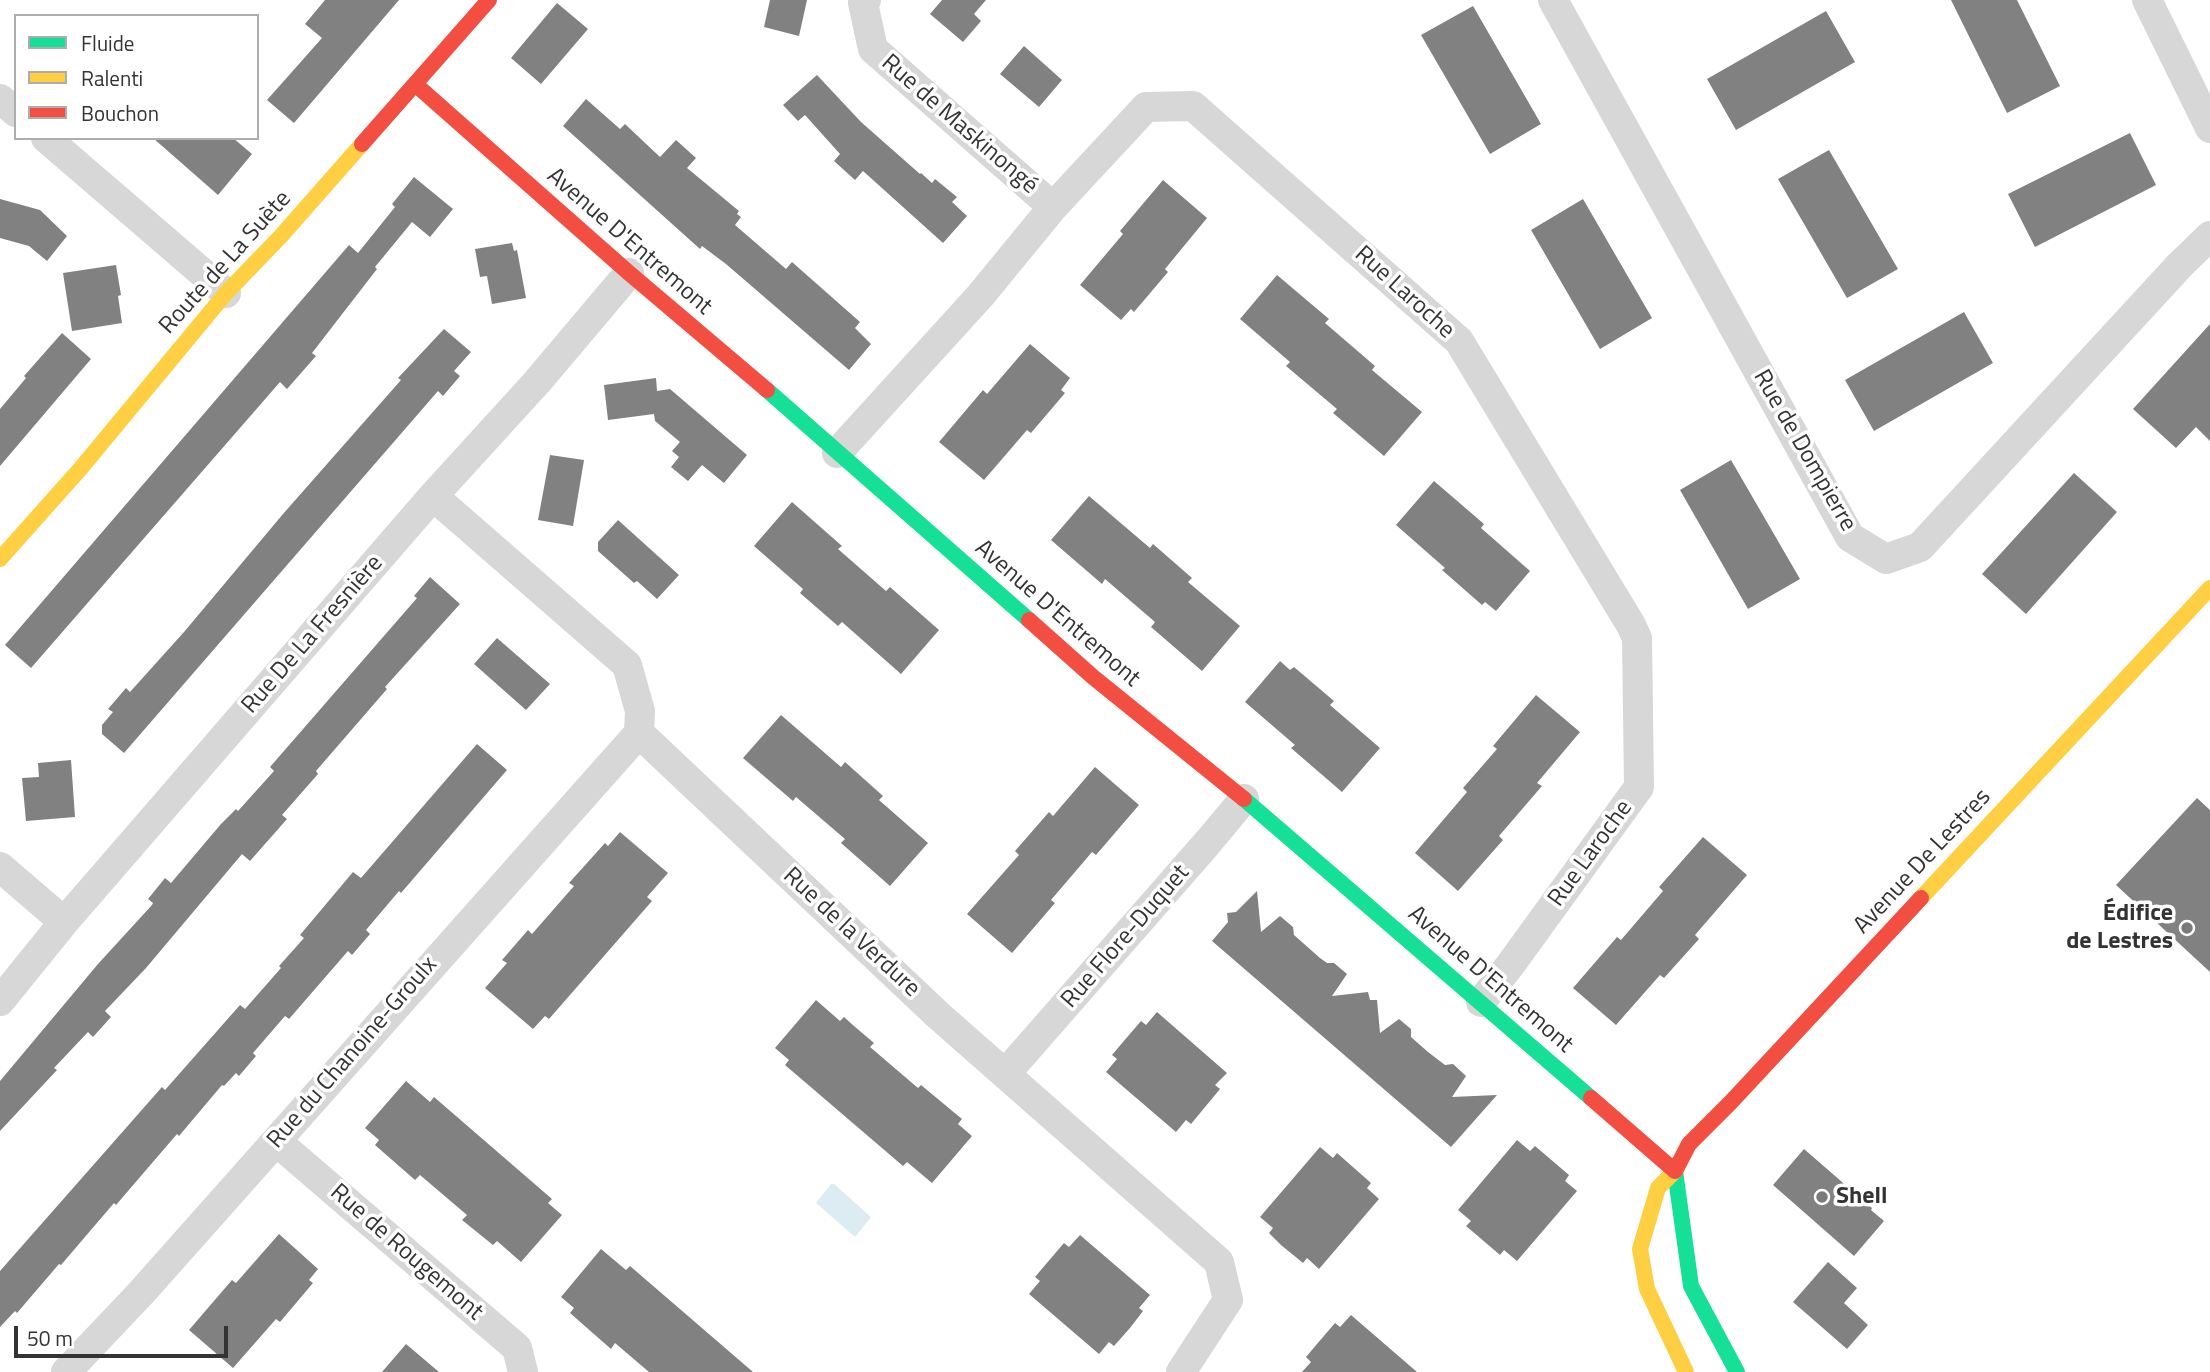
<!DOCTYPE html>
<html>
<head>
<meta charset="utf-8">
<style>
  body { margin:0 }
  #map { position:relative; width:2210px; height:1372px; overflow:hidden; background:#fff; font-family:"Titillium Web",sans-serif }
  canvas { display:block }
  .legend { position:absolute; left:14px; top:14px; width:245px; height:126px; box-sizing:border-box; background:#fff; border:2px solid #adadad; margin:0; padding:9px 12px; list-style:none; font-size:21px; color:#333 }
  .legend li { display:flex; align-items:center; gap:14px; height:35px }
  .legend b { width:35px; border:2px solid #adadad }
  .scale { position:absolute; left:14px; top:1326px; width:214px; height:32px; box-sizing:border-box; border:4px solid #333; border-top:0; padding-left:9px; font-size:21px; line-height:24px; white-space:nowrap; color:#333; -webkit-text-stroke:5px #fff; paint-order:stroke }
</style>
</head>
<body>
<div id="map">
<canvas width="2210" height="1372"></canvas>
<ul class="legend">
<li><b style="height:9px;background:#16e098"></b>Fluide</li>
<li><b style="height:9px;background:#ffcf43"></b>Ralenti</li>
<li><b style="height:9px;background:#f24e42"></b>Bouchon</li>
</ul>
<div class="scale">50 m</div>
</div>
<script>
const ctx = document.querySelector('canvas').getContext('2d');
ctx.lineJoin = 'round';
function fillPath(path, color) {
  ctx.fillStyle = color;
  ctx.fill(path, 'evenodd');
}
function toPath(rows) {
  const path = new Path2D();
  for (const r of rows) {
    path.moveTo(r[0], r[1]);
    for (let i = 2; i < r.length; i += 2) path.lineTo(r[i], r[i + 1]);
  }
  return path;
}
function trace(path, color, width, dash) {
  ctx.strokeStyle = color;
  ctx.lineWidth = width;
  ctx.lineCap = dash ? 'butt' : 'round';
  ctx.setLineDash(dash || []);
  ctx.stroke(path);
}
function label(font, color, halo, rows, align = 'center') {
  ctx.font = font + ' "Titillium Web",sans-serif';
  ctx.lineWidth = 7;
  ctx.setLineDash([]);
  ctx.textBaseline = 'middle';
  ctx.strokeStyle = halo;
  ctx.fillStyle = color;
  for (const [text, x, y, turn = 0] of rows) {
    ctx.save();
    ctx.translate(x, y);
    ctx.rotate((+turn || 0) * Math.PI / 180);
    ctx.textAlign = isNaN(turn) ? turn : align;
    if (halo) ctx.strokeText(text, 0, 0);
    ctx.fillText(text, 0, 0);
    ctx.restore();
  }
}
const water = toPath([
  [831,1184,834,1184,871,1217,855,1237,816,1203]
]);
const building = toPath([
  [325,0,399,0,294,123,267,100,322,38,305,24],
  [770,0,807,0,799,36,764,27],
  [942,0,986,0,974,14,981,21,963,42,930,14],
  [1951,0,2017,0,2060,86,2007,113],
  [557,3,588,29,541,84,511,58],
  [1473,6,1541,124,1490,154,1421,35],
  [1826,11,1855,62,1736,130,1707,79],
  [1024,46,1062,80,1039,107,1000,74],
  [817,75,861,122,920,174,921,173,932,183,935,179,957,197,952,202,967,216,943,243,863,171,855,180,834,161,840,154,805,115,798,121,783,105],
  [586,99,620,129,625,124,660,157,676,140,696,158,687,168,739,211,737,214,741,217,735,225,786,269,792,262,860,322,855,328,871,344,849,370,726,264,702,246,700,249,563,126],
  [2130,133,2156,185,2035,247,2008,194],
  [153,138,233,138,252,154,218,195],
  [1829,150,1898,269,1847,298,1778,179],
  [414,177,453,209,430,237,412,222,375,267,377,269,312,353,316,356,287,389,280,382,31,668,5,645,349,245,358,253,395,207,392,204],
  [1163,180,1207,218,1165,269,1168,272,1134,312,1131,309,1121,320,1080,285,1123,234,1120,231],
  [0,199,40,210,67,236,47,261,29,246,0,238],
  [1583,199,1652,318,1600,349,1531,230],
  [512,243,514,251,517,250,526,298,492,304,487,276,480,277,475,249],
  [116,265,121,295,118,296,122,323,72,331,63,273],
  [1277,275,1329,319,1325,323,1375,366,1372,370,1422,412,1384,456,1333,413,1337,409,1286,366,1290,362,1240,319],
  [1964,312,1993,363,1874,431,1845,380],
  [2210,324,2210,441,2196,427,2176,448,2133,409],
  [444,329,471,352,454,371,460,376,443,396,438,391,124,753,102,734,102,725,113,712,108,709,126,688,130,692,184,632,283,514,401,380,398,378],
  [62,333,91,359,0,466,0,409,26,378,24,376],
  [1030,344,1070,378,1061,390,1065,393,1031,433,1027,430,984,480,939,442,983,390,987,394],
  [656,378,657,391,670,389,747,455,724,483,702,465,688,481,671,467,679,457,672,451,680,442,655,421,654,414,608,420,604,385],
  [550,455,584,460,573,526,538,520],
  [1731,460,1800,579,1748,609,1680,490],
  [2074,473,2117,512,2026,614,1982,574],
  [1434,481,1484,524,1481,528,1530,571,1496,611,1485,602,1482,605,1442,570,1445,568,1396,525],
  [1089,496,1150,548,1153,544,1192,578,1188,582,1240,626,1202,671,1151,627,1155,622,1105,579,1102,584,1051,540],
  [792,502,842,546,838,549,886,591,890,587,939,630,901,674,842,622,838,626,800,593,803,589,754,546],
  [618,520,679,575,657,599,637,581,634,583,598,551,598,542],
  [430,577,460,604,385,687,387,689,316,771,318,774,282,815,287,819,250,861,242,854,146,968,105,1011,111,1017,93,1037,88,1032,54,1068,57,1070,0,1131,0,1081,98,964,152,905,153,903,148,899,165,878,171,883,221,824,236,809,238,811,274,771,270,767,417,598,414,596],
  [497,638,550,684,526,710,474,664],
  [1280,661,1290,670,1294,667,1334,701,1330,705,1380,748,1342,792,1291,748,1295,745,1245,702],
  [1536,695,1580,732,1537,783,1542,786,1499,836,1503,840,1458,891,1415,853,1467,792,1463,788,1497,749,1493,746],
  [781,715,841,767,845,762,883,796,879,800,928,843,890,886,841,843,845,839,796,797,793,801,743,758],
  [477,744,507,770,401,893,399,891,366,930,370,934,352,955,348,951,289,1019,285,1016,253,1053,256,1056,239,1076,236,1073,224,1086,222,1085,179,1136,177,1134,116,1205,114,1203,61,1265,59,1264,17,1313,15,1311,0,1327,0,1271,162,1087,165,1090,240,1005,245,1009,281,968,279,966,304,938,300,935,353,872,361,878],
  [71,760,75,817,26,821,22,778,39,777,38,763],
  [1095,767,1139,805,1096,855,1092,852,1051,900,1055,903,1012,953,967,914,1019,855,1015,851,1049,812,1053,816],
  [2197,798,2210,810,2210,972,2116,885],
  [620,832,668,873,647,897,652,901,549,1019,545,1016,533,1029,485,988,507,963,502,960,528,930,532,934,574,886,569,883,605,843,608,846],
  [1703,837,1747,875,1695,935,1699,939,1664,978,1660,975,1616,1025,1573,988,1617,937,1621,940,1663,891,1659,887],
  [1257,891,1261,932,1280,916,1293,927,1294,935,1320,958,1327,963,1334,963,1347,974,1332,996,1368,992,1370,1000,1377,1000,1380,1033,1399,1019,1411,1029,1411,1037,1428,1052,1445,1065,1453,1064,1466,1076,1452,1097,1497,1095,1451,1147,1212,941,1228,922,1227,913,1236,912],
  [816,1000,840,1021,844,1017,854,1026,874,1043,870,1047,918,1088,921,1085,962,1119,958,1124,972,1136,932,1183,907,1162,903,1166,785,1065,789,1060,775,1048],
  [1157,1012,1227,1073,1215,1085,1220,1089,1191,1124,1186,1120,1176,1132,1106,1072,1117,1059,1112,1055,1123,1042,1141,1021,1146,1025],
  [406,1081,430,1102,434,1097,552,1199,548,1203,562,1215,521,1262,497,1241,493,1245,462,1220,467,1215,420,1175,415,1180,375,1145,379,1140,365,1128],
  [1517,1140,1530,1151,1535,1146,1569,1175,1565,1181,1577,1191,1517,1261,1504,1250,1500,1255,1479,1237,1466,1226,1471,1221,1458,1210],
  [1320,1147,1333,1158,1337,1153,1371,1183,1367,1188,1379,1199,1319,1269,1307,1258,1303,1263,1281,1245,1269,1233,1273,1228,1260,1217],
  [1804,1149,1872,1208,1871,1210,1884,1221,1854,1256,1773,1185],
  [279,1234,318,1269,309,1280,313,1283,280,1322,276,1319,233,1368,189,1330,232,1280,236,1283],
  [1080,1235,1150,1295,1139,1308,1143,1311,1130,1328,1114,1346,1109,1342,1099,1354,1029,1294,1040,1281,1035,1277,1046,1264,1064,1243,1069,1247],
  [601,1249,626,1270,630,1266,753,1372,649,1372,615,1343,611,1349,570,1313,574,1308,561,1297],
  [1828,1262,1857,1288,1844,1303,1868,1325,1847,1349,1793,1302],
  [1351,1315,1417,1372,1302,1372,1311,1362,1306,1357,1317,1344,1335,1323,1340,1327],
  [406,1344,439,1372,382,1372]
]);
const street = toPath([
  [866,0,863,3,873,49,1053,207],
  [1553,0,1850,537,1886,559,1920,547,2179,266,2210,236],
  [2147,0,2210,128],
  [0,99,16,112],
  [46,138,226,293],
  [837,453,980,296,1053,207,1146,107,1193,106,1459,341,1631,625,1637,638,1639,787,1511,964,1481,1002],
  [433,496,627,665,640,711,639,733,939,1016,1219,1262,1228,1300,1181,1372],
  [0,867,64,922],
  [0,1001,64,922,433,496,537,382,629,273],
  [1006,1073,1209,841,1244,799],
  [276,1141,517,1348,523,1372],
  [66,1372,141,1293,639,733]
]);
const fast = toPath([
  [767,390,1029,620],
  [1244,799,1591,1098],
  [1675,1171,1691,1286,1737,1372]
]);
const slow = toPath([
  [0,559,81,468,226,293,281,236,362,144],
  [1921,898,2210,588],
  [1675,1171,1658,1188,1640,1249,1647,1289,1686,1372]
]);
const jam = toPath([
  [415,84,629,273,767,390],
  [362,144,489,0],
  [1029,620,1093,677,1244,799],
  [1591,1098,1675,1171,1689,1144,1731,1102,1921,898]
]);
const markers = [
  [2187,928,7,"#7a7a7a"],
  [1822,1197,7,"#7a7a7a"]
];
const streetNames = [
  ["Rue de Maskinongé",959,125,41],
  ["Avenue D'Entremont",629,242,41],
  ["Route de La Suète",226,263,-48],
  ["Rue Laroche",1404,293,42],
  ["Rue de Dompierre",1804,451,60],
  ["Avenue D'Entremont",1057,614,41],
  ["Rue De La Fresnière",313,635,-49],
  ["Rue Laroche",1591,854,-54],
  ["Avenue De Lestres",1923,862,-47],
  ["Rue de la Verdure",851,933,43],
  ["Rue Flore-Duquet",1126,937,-49],
  ["Avenue D'Entremont",1490,980,41],
  ["Rue du Chanoine-Groulx",353,1053,-49],
  ["Rue de Rougemont",406,1253,41]
];
const poiNames = [
  ["Édifice",2173,914],
  ["de Lestres",2173,942],
  ["Shell",1836,1197,"left"]
];
fillPath(water, '#ddebf3');
fillPath(building, '#818181');
trace(street, '#d7d7d7', 30);
trace(fast, '#16e098', 16);
trace(slow, '#ffcf43', 16);
trace(jam, '#f24e42', 16);
for (const [x, y, r, color] of markers) {
  const dot = new Path2D();
  dot.arc(x, y, r, 0, 2 * Math.PI);
  ctx.fillStyle = color;
  ctx.fill(dot);
  trace(dot, '#fff', 2.5);
}
label('24px', '#333', '#fff', streetNames);
label('bold 24px', '#333', '#fff', poiNames, 'right');
</script>
</body>
</html>
